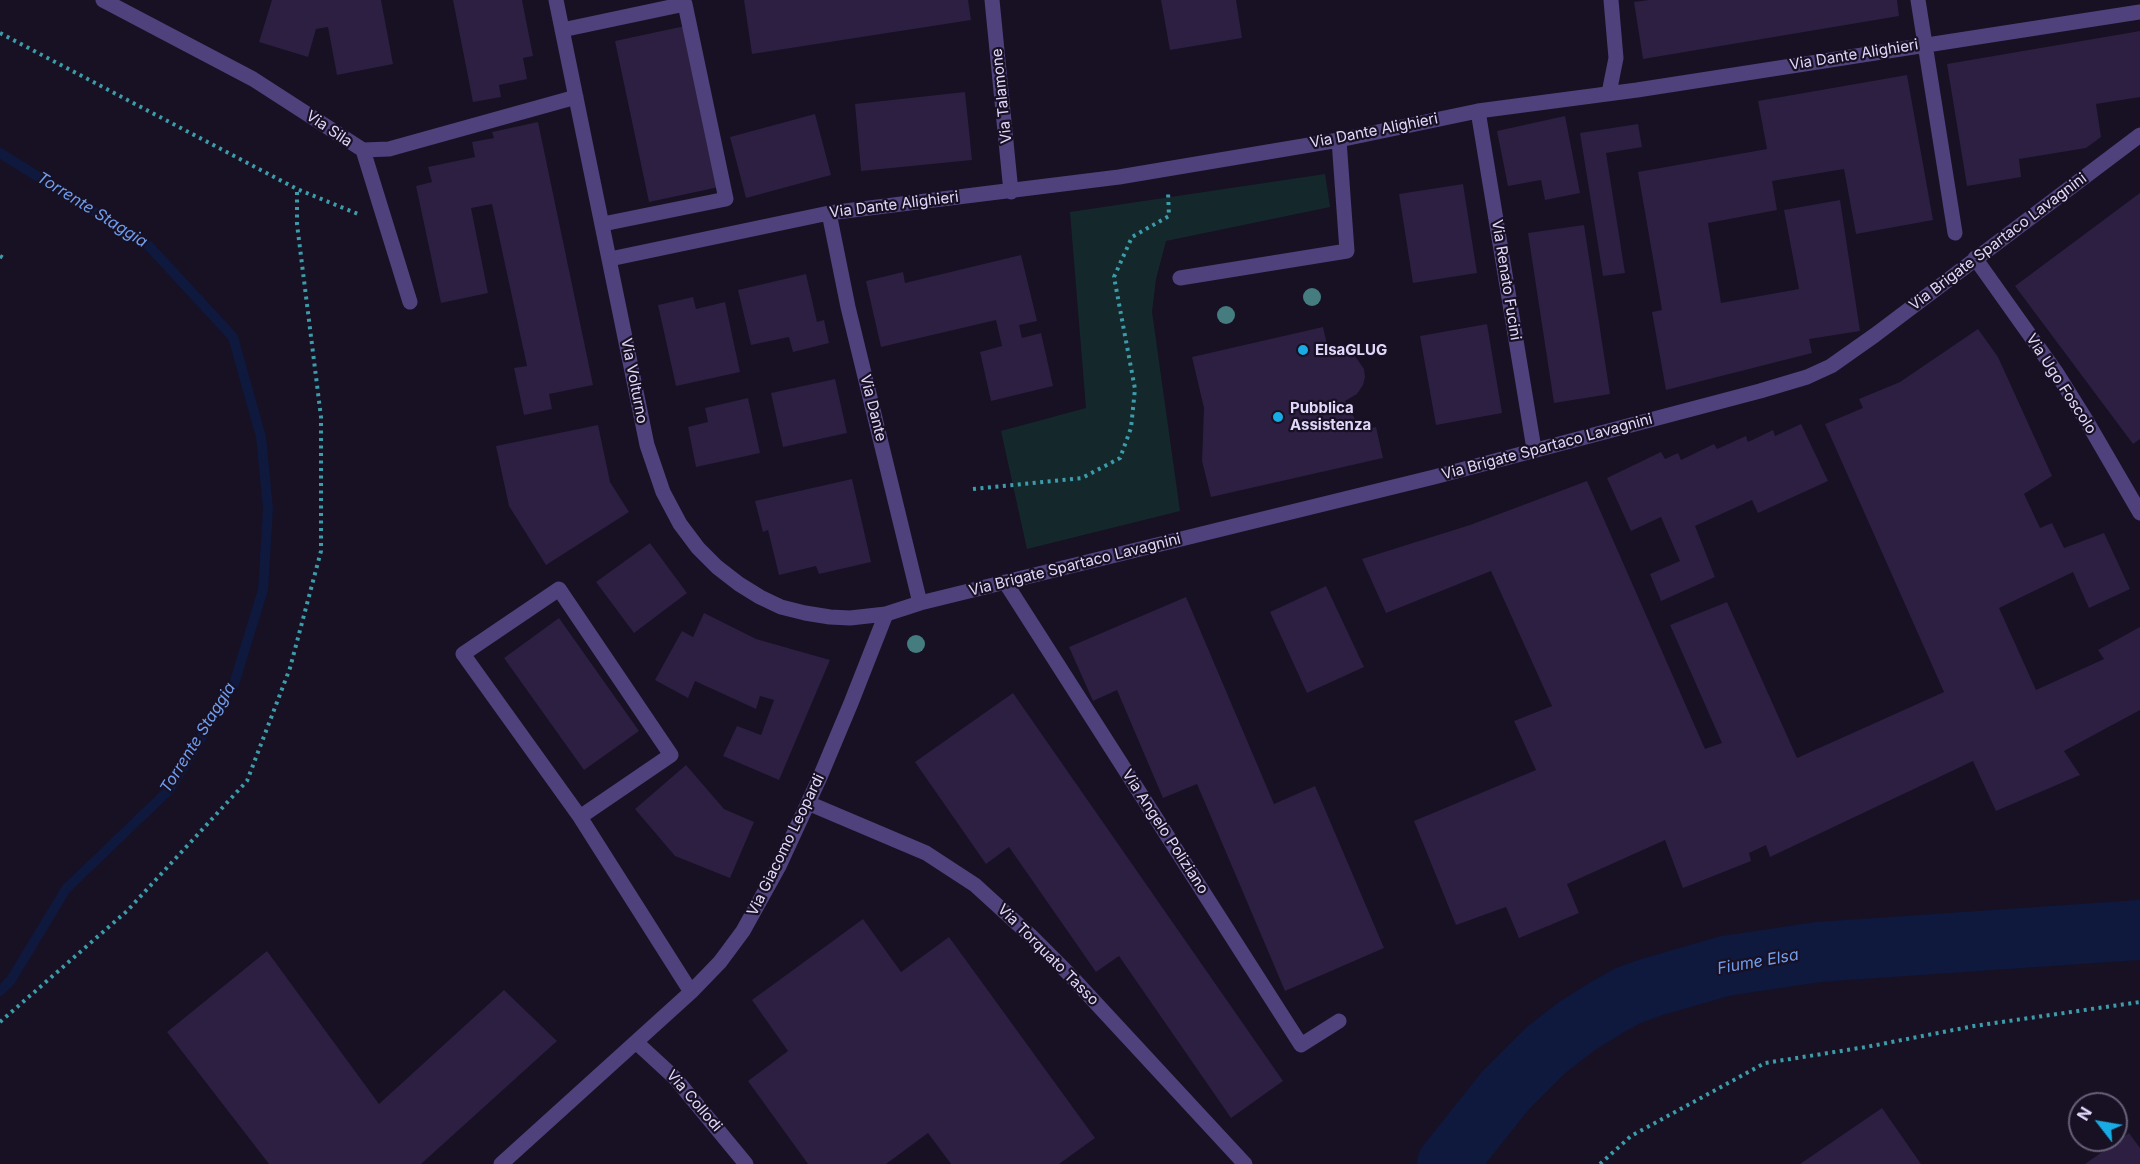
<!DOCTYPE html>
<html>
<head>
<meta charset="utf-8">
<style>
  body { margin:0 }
  #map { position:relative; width:2140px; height:1164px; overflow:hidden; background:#171123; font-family:Inter,sans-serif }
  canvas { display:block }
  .north { position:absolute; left:2068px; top:1092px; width:60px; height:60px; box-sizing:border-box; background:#171123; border:2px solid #686079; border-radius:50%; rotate:301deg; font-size:16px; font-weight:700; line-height:24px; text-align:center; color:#e1d7fb }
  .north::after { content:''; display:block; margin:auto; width:21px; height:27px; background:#19abe4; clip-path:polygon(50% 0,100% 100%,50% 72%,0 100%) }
</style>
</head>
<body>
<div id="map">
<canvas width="2140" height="1164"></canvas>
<div class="north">N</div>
</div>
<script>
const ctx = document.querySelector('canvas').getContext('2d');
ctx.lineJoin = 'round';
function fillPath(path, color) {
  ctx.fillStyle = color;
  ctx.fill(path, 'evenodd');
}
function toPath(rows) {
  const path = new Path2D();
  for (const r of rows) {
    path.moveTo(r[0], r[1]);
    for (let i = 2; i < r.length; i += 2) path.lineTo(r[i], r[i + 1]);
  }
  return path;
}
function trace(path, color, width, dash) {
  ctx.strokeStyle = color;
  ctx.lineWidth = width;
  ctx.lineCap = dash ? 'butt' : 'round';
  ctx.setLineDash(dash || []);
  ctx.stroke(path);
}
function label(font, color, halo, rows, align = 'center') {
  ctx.font = font + ' Inter,sans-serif';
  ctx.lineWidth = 4.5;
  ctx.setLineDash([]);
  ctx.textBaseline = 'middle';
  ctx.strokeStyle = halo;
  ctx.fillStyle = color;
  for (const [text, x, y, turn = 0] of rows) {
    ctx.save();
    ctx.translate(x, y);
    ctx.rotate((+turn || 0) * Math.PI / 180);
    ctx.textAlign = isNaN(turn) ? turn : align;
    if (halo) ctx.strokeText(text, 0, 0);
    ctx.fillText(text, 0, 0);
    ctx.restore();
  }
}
const green = toPath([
  [1325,174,1330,207,1166,241,1156,279,1152,312,1180,511,1027,549,1001,431,1086,408,1070,212]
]);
const stream = toPath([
  [0,153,148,245,233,337,261,437,268,509,263,590,234,684,170,789,66,889,11,980,0,991]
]);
const river = toPath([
  [1447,1164,1505,1091,1546,1050,1577,1026,1606,1008,1627,996,1652,987,1725,966,1818,952,2140,930]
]);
const building = toPath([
  [272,0,381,0,393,64,337,75,328,27,316,29,308,57,259,42],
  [453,0,522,0,533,56,523,58,527,79,499,85,501,97,473,102],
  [744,0,968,0,971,20,752,54],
  [1161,0,1236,0,1242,38,1170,50],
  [1649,0,1897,0,1899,16,1643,59,1634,2],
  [685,26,719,187,649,202,615,41],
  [2140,31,2140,97,2096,104,2101,137,2086,148,2019,159,2021,177,1967,186,1947,64],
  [1907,75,1933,220,1856,234,1844,169,1772,181,1777,210,1708,223,1721,303,1799,289,1784,210,1840,200,1860,331,1809,339,1812,353,1666,390,1652,312,1662,310,1638,172,1767,149,1758,101],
  [965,92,972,160,861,171,855,104],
  [815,114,831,175,746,198,730,137],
  [1565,116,1580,193,1545,200,1541,180,1508,186,1497,131],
  [538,122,593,385,549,394,552,409,524,415,514,368,527,366,492,204,471,208,488,293,441,303,416,186,432,182,428,167,475,157,472,142,494,138,492,132],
  [1638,124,1642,147,1606,153,1625,273,1603,276,1580,133],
  [1463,184,1477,273,1413,283,1399,194],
  [2140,193,2140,439,2133,444,2015,286],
  [1584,225,1610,394,1554,403,1528,233],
  [1021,255,1037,321,1019,325,1022,338,1041,333,1053,386,991,401,980,352,1002,346,996,320,881,347,866,281,903,272,905,283],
  [806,274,817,322,824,320,829,343,793,352,789,337,751,345,738,290],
  [693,297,696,309,725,302,740,372,676,386,658,305],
  [1487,324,1502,413,1436,425,1420,336],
  [1323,327,1329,353,1339,350,1348,352,1355,356,1364,369,1365,377,1363,385,1357,394,1345,401,1361,430,1376,427,1383,458,1211,497,1202,461,1204,408,1192,357],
  [1978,329,1998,357,2052,476,2024,494,2040,528,2052,523,2064,548,2104,533,2130,589,2089,608,2073,572,1999,608,2036,690,2104,659,2098,650,2140,627,2140,710,2064,751,2080,775,1996,811,1973,761,1770,857,1766,845,1749,853,1751,861,1683,888,1665,840,1567,884,1579,913,1519,938,1506,907,1456,925,1414,821,1536,770,1514,721,1552,706,1491,571,1386,613,1362,559,1470,525,1587,481,1705,749,1722,743,1670,625,1727,602,1797,758,1944,692,1825,424,1863,408,1859,399,1900,382],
  [835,379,847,433,783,447,771,393],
  [748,398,760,453,696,467,688,427,708,422,705,408],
  [1801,424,1828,481,1758,513,1752,500,1695,526,1715,577,1661,601,1650,574,1680,561,1661,517,1631,531,1607,478,1661,452,1665,459,1678,453,1681,460,1714,444,1717,449,1746,436,1748,442,1773,430,1775,436],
  [598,425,610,482,629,512,546,565,509,506,496,446],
  [852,479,871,562,819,574,816,566,779,575,768,530,763,532,755,501],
  [650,543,687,593,634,633,596,582],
  [1326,586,1364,667,1307,693,1270,612],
  [1186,597,1274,804,1315,786,1384,948,1285,991,1197,784,1163,798,1117,690,1093,701,1069,647],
  [704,613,756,639,830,660,779,780,723,756,737,726,761,735,774,700,760,696,756,709,695,681,688,698,655,680,682,631,693,637],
  [559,618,639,731,584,770,504,658],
  [1013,693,1283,1081,1231,1118,1119,956,1096,972,1009,847,986,864,915,762],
  [686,765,724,809,754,822,730,878,675,856,635,809],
  [863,919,901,972,949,937,1095,1138,1059,1164,951,1164,928,1133,886,1164,808,1164,748,1081,788,1051,752,1000],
  [267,951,379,1104,504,990,557,1041,421,1164,269,1164,167,1032],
  [1882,1108,1921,1164,1800,1164],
  [2129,1133,2140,1148,2140,1164,2085,1164]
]);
const path = toPath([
  [0,33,297,189,358,214],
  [0,256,5,259],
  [973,489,1082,478,1120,458,1131,428,1135,389,1114,277,1132,237,1169,216,1168,192],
  [0,1022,127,911,247,781,290,668,321,551,321,417,297,224,297,189],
  [1600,1164,1631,1136,1765,1063,1866,1047,1974,1026,2140,1002]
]);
const minor = toPath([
  [103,0,253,79,363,150,389,149,576,97],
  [556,0,647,445,663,492,680,524,698,548,717,567,739,584,760,597,781,607,805,613,830,617,850,618,886,614,920,603,1434,477,1760,391,1807,377,1831,366,1875,335,2140,135],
  [992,0,1011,192],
  [1918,0,1955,233],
  [562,30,685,4,726,199,603,224],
  [1609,93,1616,58,1611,0],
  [1478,111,1534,449],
  [363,150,410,302],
  [829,213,848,307,920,603],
  [1975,258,2056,372,2086,420,2140,513],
  [610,259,829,213,1119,177,1339,140,1478,111,1637,90,2140,12],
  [1180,278,1347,251,1339,140],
  [1005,582,1301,1045,1339,1021],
  [808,803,926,853,975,885,1032,937,1068,973,1245,1164],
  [580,817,671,755,559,589,463,654,580,817,691,992],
  [637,1043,675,1078,746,1164],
  [501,1164,691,992,720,962,743,931,779,866,820,777,851,703,886,614]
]);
const trees = [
  [1312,297],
  [1226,315],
  [916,644]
];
const markers = [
  [1303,350,6,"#19abe4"],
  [1278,417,6,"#19abe4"]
];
const streetNames = [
  ["Via Dante Alighieri",1854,55,-9],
  ["Via Talamone",1002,96,-96],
  ["Via Sila",329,129,34],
  ["Via Dante Alighieri",1374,131,-11],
  ["Via Dante Alighieri",894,205,-7],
  ["Via Brigate Spartaco Lavagnini",1998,242,-37],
  ["Via Renato Fucini",1506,280,81],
  ["Via Volturno",634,381,79],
  ["Via Ugo Foscolo",2061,384,57],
  ["Via Dante",873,408,76],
  ["Via Brigate Spartaco Lavagnini",1547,447,-15],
  ["Via Brigate Spartaco Lavagnini",1075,565,-14],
  ["Via Angelo Poliziano",1165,832,57],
  ["Via Giacomo Leopardi",786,845,-64],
  ["Via Torquato Tasso",1048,955,45],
  ["Via Collodi",694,1101,49]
];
const poiNames = [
  ["ElsaGLUG",1315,350],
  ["Pubblica",1290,408],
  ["Assistenza",1290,425]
];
const waterNames = [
  ["Torrente Staggia",92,210,32],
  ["Torrente Staggia",198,738,-58],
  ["Fiume Elsa",1758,962,-10]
];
fillPath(green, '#14282c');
trace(stream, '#0f183d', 10);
trace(river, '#0f183d', 60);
fillPath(building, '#2c1f41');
trace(path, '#3c9ca9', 4, [3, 4.5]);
trace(minor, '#4e417c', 15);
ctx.fillStyle = '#457c80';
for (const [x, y] of trees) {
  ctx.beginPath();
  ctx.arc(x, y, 9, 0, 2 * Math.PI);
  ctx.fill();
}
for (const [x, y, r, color] of markers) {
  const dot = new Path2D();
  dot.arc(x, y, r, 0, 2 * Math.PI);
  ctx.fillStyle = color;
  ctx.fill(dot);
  trace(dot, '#171123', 2);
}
label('15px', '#e1d7fb', '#171123', streetNames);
label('bold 15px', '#e1d7fb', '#171123', poiNames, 'left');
label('italic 16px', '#709def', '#171123', waterNames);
</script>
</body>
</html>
